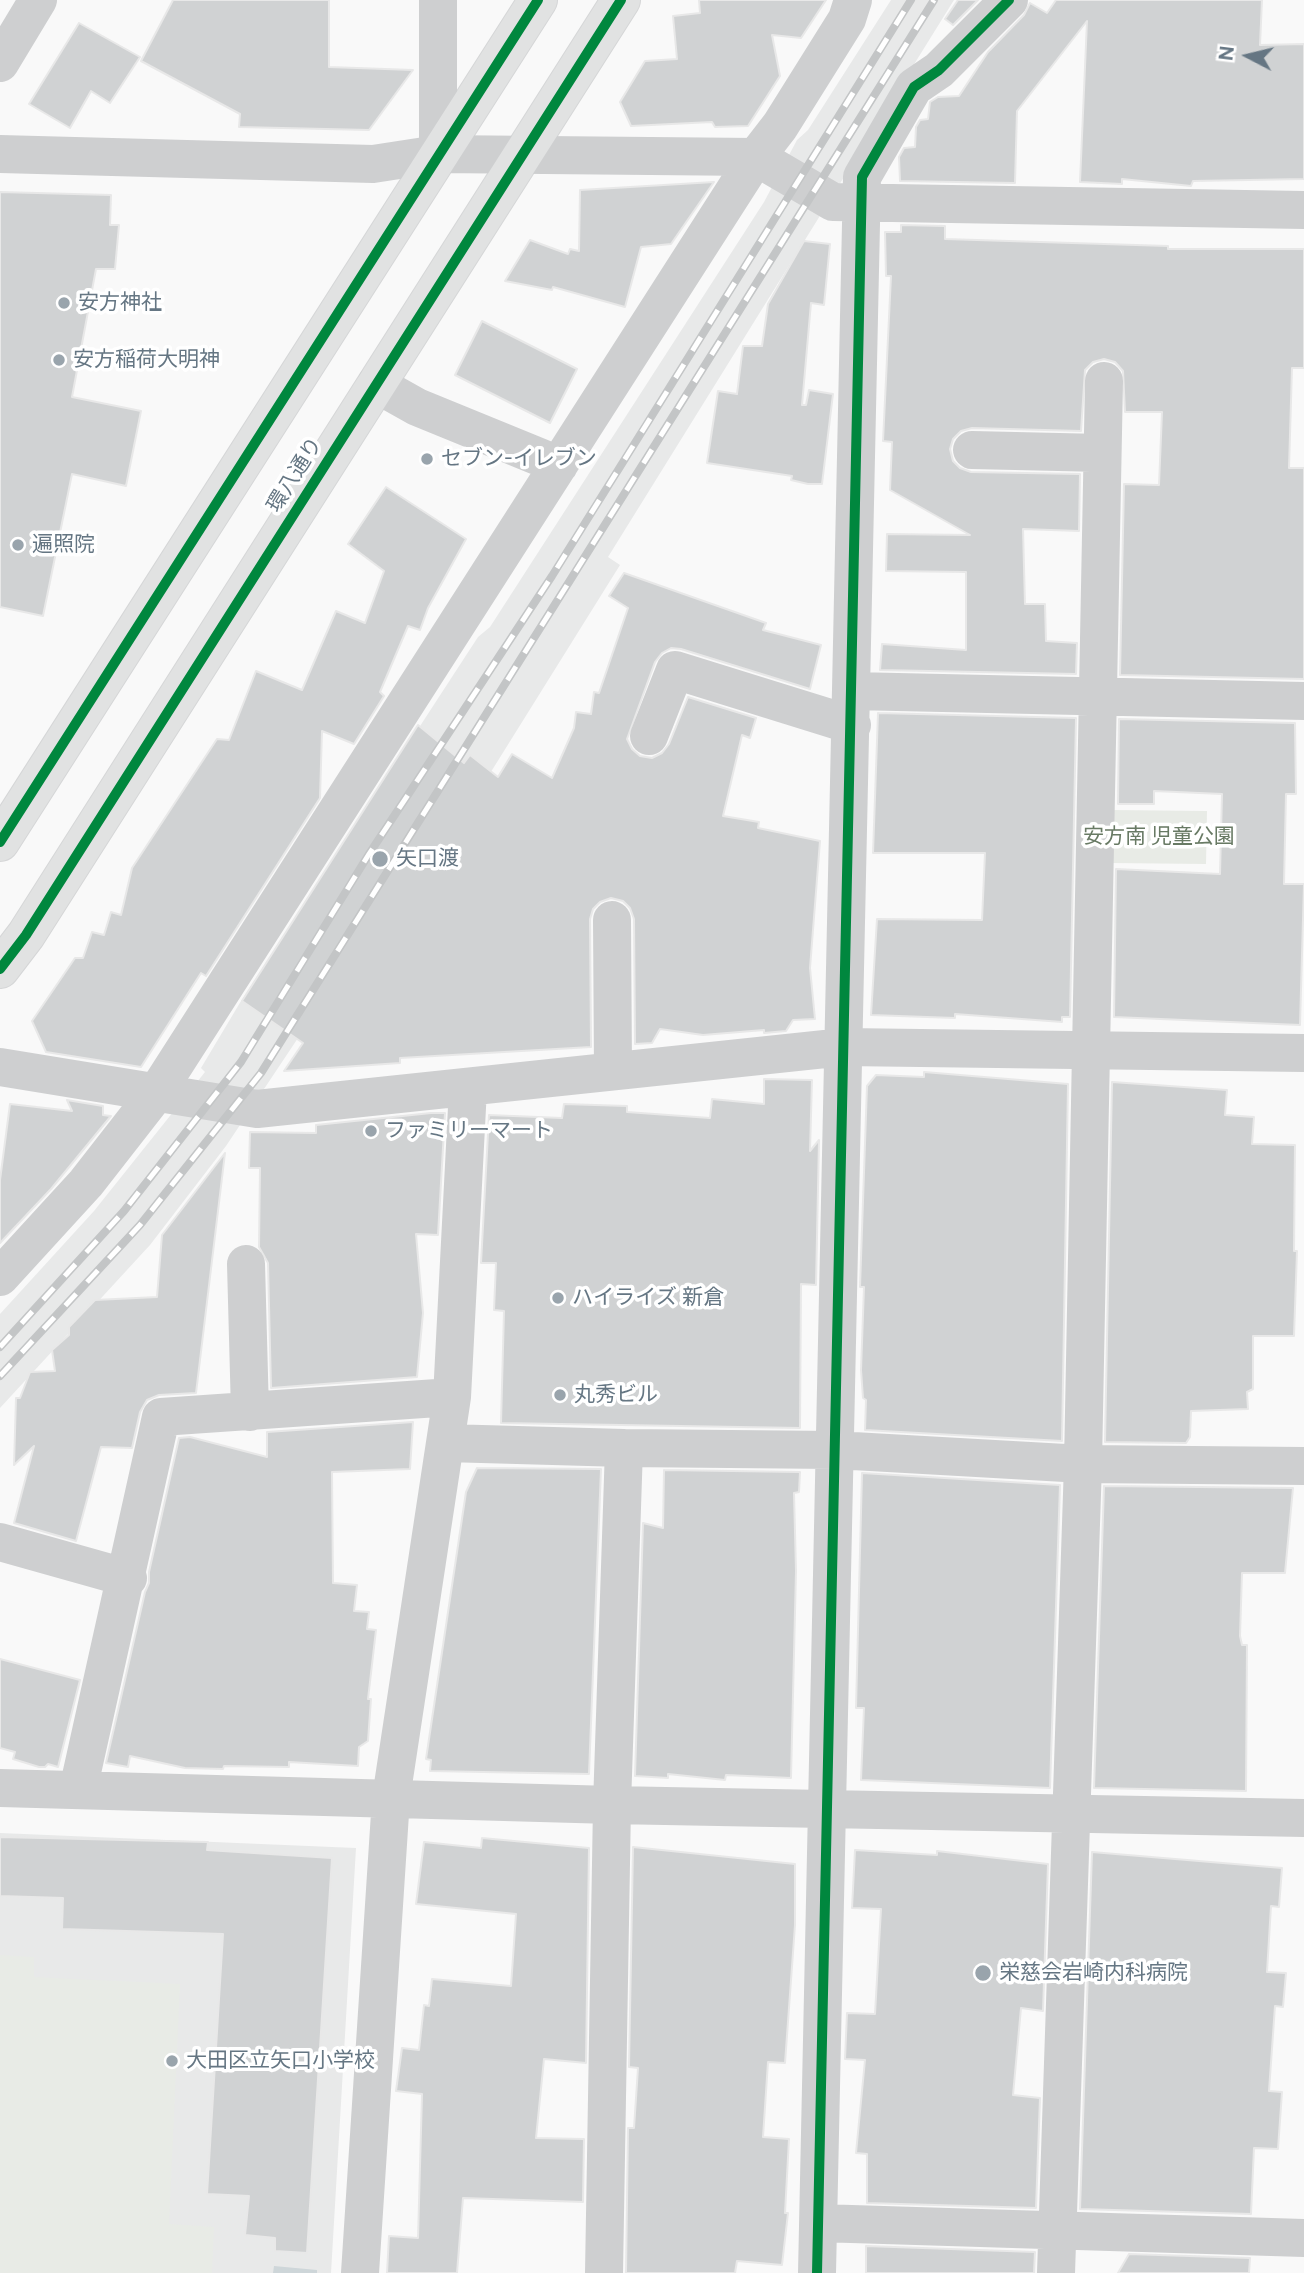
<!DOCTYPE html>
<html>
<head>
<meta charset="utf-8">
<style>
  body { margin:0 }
  #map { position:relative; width:1304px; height:2273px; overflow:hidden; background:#f9f9f9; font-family:Figtree,sans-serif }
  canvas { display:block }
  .north { position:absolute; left:1213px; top:21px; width:70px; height:70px; -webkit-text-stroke:5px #fff; paint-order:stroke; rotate:277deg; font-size:19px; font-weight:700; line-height:28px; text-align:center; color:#657683 }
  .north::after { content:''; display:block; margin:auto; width:24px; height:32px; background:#657683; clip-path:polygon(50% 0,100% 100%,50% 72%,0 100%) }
</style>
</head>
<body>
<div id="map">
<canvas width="1304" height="2273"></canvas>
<div class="north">N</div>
</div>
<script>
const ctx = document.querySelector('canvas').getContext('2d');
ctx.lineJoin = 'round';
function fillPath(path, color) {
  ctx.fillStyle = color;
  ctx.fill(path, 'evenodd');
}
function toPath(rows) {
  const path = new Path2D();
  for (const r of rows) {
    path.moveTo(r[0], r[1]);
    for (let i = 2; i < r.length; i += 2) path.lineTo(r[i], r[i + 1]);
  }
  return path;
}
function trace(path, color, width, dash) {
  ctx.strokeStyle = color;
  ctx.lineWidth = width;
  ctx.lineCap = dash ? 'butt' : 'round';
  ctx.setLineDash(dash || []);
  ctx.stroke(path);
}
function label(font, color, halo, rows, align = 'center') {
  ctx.font = font + ' Figtree,"Noto Sans JP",sans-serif';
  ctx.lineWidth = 7;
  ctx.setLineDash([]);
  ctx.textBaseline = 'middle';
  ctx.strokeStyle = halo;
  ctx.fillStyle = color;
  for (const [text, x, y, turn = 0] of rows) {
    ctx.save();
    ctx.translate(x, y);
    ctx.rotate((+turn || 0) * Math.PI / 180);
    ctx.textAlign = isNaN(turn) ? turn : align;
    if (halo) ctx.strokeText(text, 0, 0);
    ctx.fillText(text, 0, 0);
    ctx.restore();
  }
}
const built = toPath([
  [891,0,954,0,608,557,620,565,363,977,344,969,226,1146,150,1245,0,1408,0,1314,94,1211,205,1072,201,1068,241,1001,478,637,490,627,764,202,797,140,808,130],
  [0,1833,356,1848,331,2273,0,2273]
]);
const green = toPath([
  [1111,810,1207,811,1206,864,1110,863],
  [0,1955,34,1957,34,1977,180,1984,169,2224,214,2227,212,2273,0,2273]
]);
const water = toPath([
  [274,2266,317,2270,317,2273,273,2273]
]);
const building = toPath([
  [173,0,329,0,329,67,413,70,369,130,239,127,240,114,141,61,173,0],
  [699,0,826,0,801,38,772,35,780,76,748,126,715,127,712,122,631,126,620,102,645,61,677,59,673,16,700,13,699,0],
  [958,0,978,0,953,25,945,19,958,0],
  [1056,0,1262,0,1260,45,1304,44,1304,179,1193,181,1191,186,1122,179,1122,184,1080,182,1087,21,1017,111,1015,183,900,181,899,157,904,148,915,147,916,127,920,120,928,119,930,102,938,97,959,96,988,52,1024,15,1030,3,1047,13,1056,0],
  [79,23,140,57,110,103,91,91,70,128,29,104,79,23],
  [714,182,671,244,641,247,625,307,553,287,552,290,505,281,530,240,568,254,570,249,579,251,580,190,714,182],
  [0,192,111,195,110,225,119,225,115,269,96,269,72,397,141,411,126,486,72,474,43,616,0,607,0,192],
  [901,225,945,226,945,239,1168,246,1168,249,1304,249,1304,368,1292,368,1289,468,1304,468,1304,679,1120,675,1124,484,1159,485,1162,412,1125,412,1123,371,1115,362,1104,359,1093,362,1085,370,1081,431,972,428,961,431,953,439,950,449,953,461,960,468,971,472,1080,474,1079,531,1023,529,1025,604,1045,604,1046,641,1077,643,1076,674,880,670,882,644,966,650,966,572,886,571,887,534,970,535,890,490,892,442,883,441,891,276,886,276,885,232,901,232,901,225],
  [804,241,830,244,824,305,811,303,802,405,806,405,809,390,833,394,822,484,808,484,791,480,792,476,707,463,718,391,737,394,743,346,762,346,768,304,804,241],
  [482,321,577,369,550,423,455,375,482,321],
  [386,487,466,539,428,608,420,630,408,626,380,692,384,696,354,744,322,731,320,798,206,976,201,973,141,1067,46,1052,32,1021,75,958,83,958,92,932,104,935,111,912,121,915,132,868,217,739,229,740,256,671,302,690,336,611,365,623,384,571,348,544,386,487],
  [624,573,766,623,763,630,821,645,810,689,681,649,671,648,662,653,655,662,627,739,632,749,640,756,652,758,662,753,669,744,688,697,756,718,750,738,742,735,723,816,759,822,758,828,820,841,810,968,815,1019,793,1020,786,1031,764,1033,764,1030,703,1035,660,1029,652,1043,635,1044,634,919,630,908,623,901,611,898,600,902,593,909,590,919,591,1047,400,1058,400,1063,284,1071,303,1043,242,1001,418,725,464,763,470,755,498,777,512,754,552,778,574,728,576,712,591,714,594,692,599,693,628,608,609,596,624,573],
  [878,713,1076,718,1070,1017,1062,1017,1062,1022,955,1014,955,1018,871,1015,877,919,982,920,985,853,873,853,878,713],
  [1119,719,1295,723,1296,794,1286,794,1284,884,1304,884,1300,1025,1114,1017,1116,869,1220,874,1222,794,1154,791,1154,804,1118,804,1119,719],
  [924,1072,1068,1084,1062,1441,865,1430,866,1400,863,1398,861,1370,864,1287,860,1287,867,1086,876,1075,924,1077,924,1072],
  [764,1079,812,1080,810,1151,819,1140,816,1285,801,1284,800,1428,501,1423,504,1311,494,1310,496,1263,481,1263,489,1115,562,1118,564,1104,627,1106,627,1112,710,1118,712,1099,764,1104,764,1079],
  [1112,1082,1227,1090,1225,1115,1254,1117,1252,1144,1295,1145,1294,1251,1297,1251,1294,1336,1253,1336,1253,1389,1247,1392,1248,1409,1191,1411,1190,1437,1186,1443,1105,1442,1112,1082],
  [67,1100,103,1106,103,1115,111,1116,51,1189,0,1243,0,1180,10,1104,72,1111,67,1100],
  [431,1113,445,1113,438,1235,416,1234,423,1313,417,1377,271,1388,268,1263,259,1247,260,1168,249,1168,250,1132,316,1133,316,1125,431,1113],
  [225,1153,196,1393,159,1395,147,1400,140,1412,132,1448,101,1447,76,1541,14,1523,34,1446,14,1465,16,1398,20,1398,30,1372,55,1371,52,1350,69,1335,69,1327,95,1300,157,1297,162,1235,225,1153],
  [413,1422,410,1469,332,1472,333,1583,357,1585,354,1611,369,1612,367,1629,376,1630,368,1699,371,1699,368,1741,359,1747,358,1766,289,1762,289,1767,224,1766,223,1769,185,1768,130,1756,128,1767,106,1763,145,1592,149,1583,149,1572,179,1438,190,1437,267,1457,267,1432,413,1422],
  [477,1468,601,1469,589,1774,430,1771,431,1760,426,1759,466,1492,477,1468],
  [664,1470,800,1472,799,1492,794,1493,796,1571,791,1778,726,1775,725,1780,668,1774,668,1778,635,1776,643,1523,663,1528,664,1470],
  [862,1473,1060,1485,1050,1788,861,1780,864,1708,856,1708,862,1473],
  [1104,1486,1293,1488,1285,1573,1242,1573,1240,1636,1242,1645,1247,1645,1246,1791,1094,1788,1104,1486],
  [0,1659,80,1680,58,1767,48,1764,45,1767,39,1767,13,1759,15,1752,0,1748,0,1659],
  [0,1837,208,1842,207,1850,332,1858,307,2253,275,2251,275,2238,245,2235,249,2196,207,2194,223,1934,62,1929,63,1898,0,1896,0,1837],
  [482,1838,589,1848,586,2063,544,2059,536,2138,584,2139,583,2202,463,2198,457,2273,387,2273,389,2236,418,2238,422,2094,396,2091,402,2048,419,2050,424,2005,429,2006,432,1979,511,1986,516,1914,416,1904,424,1842,481,1848,482,1838],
  [633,1847,795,1864,795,1925,785,2063,768,2062,763,2137,789,2139,785,2213,788,2213,782,2265,737,2261,735,2273,626,2273,628,2128,634,2128,638,2068,629,2067,633,1847],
  [855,1850,937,1855,937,1851,1048,1864,1043,2011,1021,2008,1013,2095,1040,2098,1036,2208,867,2203,867,2154,856,2153,865,2060,845,2059,847,2013,875,2014,881,1909,852,1908,855,1850],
  [1092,1852,1282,1868,1279,1907,1271,1906,1267,1972,1286,1973,1283,2007,1275,2006,1269,2091,1282,2092,1278,2149,1254,2148,1251,2214,1080,2209,1092,1852],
  [866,2246,1035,2252,1034,2273,866,2273,866,2246],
  [1129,2254,1250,2258,1249,2273,1118,2273,1129,2254]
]);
const minor = toPath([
  [438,0,438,154],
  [0,63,38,0],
  [0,154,373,164,438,154,756,157,833,202,1304,210],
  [376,384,417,407,559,465],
  [972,450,1102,453],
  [852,691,1304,701],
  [649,736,675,670,852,725],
  [612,920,613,1071],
  [0,1067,257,1109,844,1047,1304,1053],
  [246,1264,250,1412],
  [0,1277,86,1183,157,1092,756,157,780,126,847,19,853,0],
  [446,1443,624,1448],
  [0,1542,128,1578],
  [0,1788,612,1805,1304,1818],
  [78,1790,161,1417,452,1397],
  [819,2223,1304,2238],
  [360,2273,391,1798,452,1397,468,1088],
  [604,2273,612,1805,624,1448,835,1450,1083,1464,1304,1466],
  [817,2273,862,177,914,87,939,70,1009,0],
  [1056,2273,1083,1464,1104,381]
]);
const major = toPath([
  [0,842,538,0],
  [0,969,26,935,621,0]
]);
const rail = toPath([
  [0,1347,124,1211,241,1062,369,854,552,576,911,0],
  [0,1376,140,1225,261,1073,934,0]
]);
const cycleway = toPath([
  [0,842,538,0],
  [0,969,26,935,621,0],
  [817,2273,862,177,914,87,939,70,1009,0]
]);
const markers = [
  [64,303,7,"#99a4ac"],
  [59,360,7,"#99a4ac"],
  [427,459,7,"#99a4ac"],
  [18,545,7,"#99a4ac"],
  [380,859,9,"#99a4ac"],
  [371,1131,7,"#99a4ac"],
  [558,1298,7,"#99a4ac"],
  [560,1395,7,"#99a4ac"],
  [983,1973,9,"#99a4ac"],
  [172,2061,7,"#99a4ac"]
];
const poiNames = [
  ["安方神社",78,303],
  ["安方稲荷大明神",73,360],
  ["セブン-イレブン",441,459],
  ["遍照院",32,545],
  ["矢口渡",396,859],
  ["ファミリーマート",385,1131],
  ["ハイライズ 新倉",572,1298],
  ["丸秀ビル",574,1395],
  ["栄慈会岩崎内科病院",999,1973],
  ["大田区立矢口小学校",186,2061]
];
const streetNames = [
  ["環八通り",295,475,-58]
];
const parkNames = [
  ["安方南 児童公園",1159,837]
];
fillPath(built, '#e8e9e9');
fillPath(green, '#e8ebe6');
fillPath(water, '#ced6d9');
fillPath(building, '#d0d2d3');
trace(building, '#e8e8e8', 2);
trace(major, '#d5d6d7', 40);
trace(minor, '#cecfd0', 38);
trace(major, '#e1e2e2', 38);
trace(rail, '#c3c5c6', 8);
trace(rail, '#fff', 5, [16]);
trace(cycleway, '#00873e', 10);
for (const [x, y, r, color] of markers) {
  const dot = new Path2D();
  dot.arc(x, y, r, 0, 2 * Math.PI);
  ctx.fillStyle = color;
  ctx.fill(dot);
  trace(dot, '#fff', 2.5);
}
label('21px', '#657683', '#fff', poiNames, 'left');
label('21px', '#657683', '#fff', streetNames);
label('21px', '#687a64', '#fff', parkNames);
</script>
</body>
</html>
